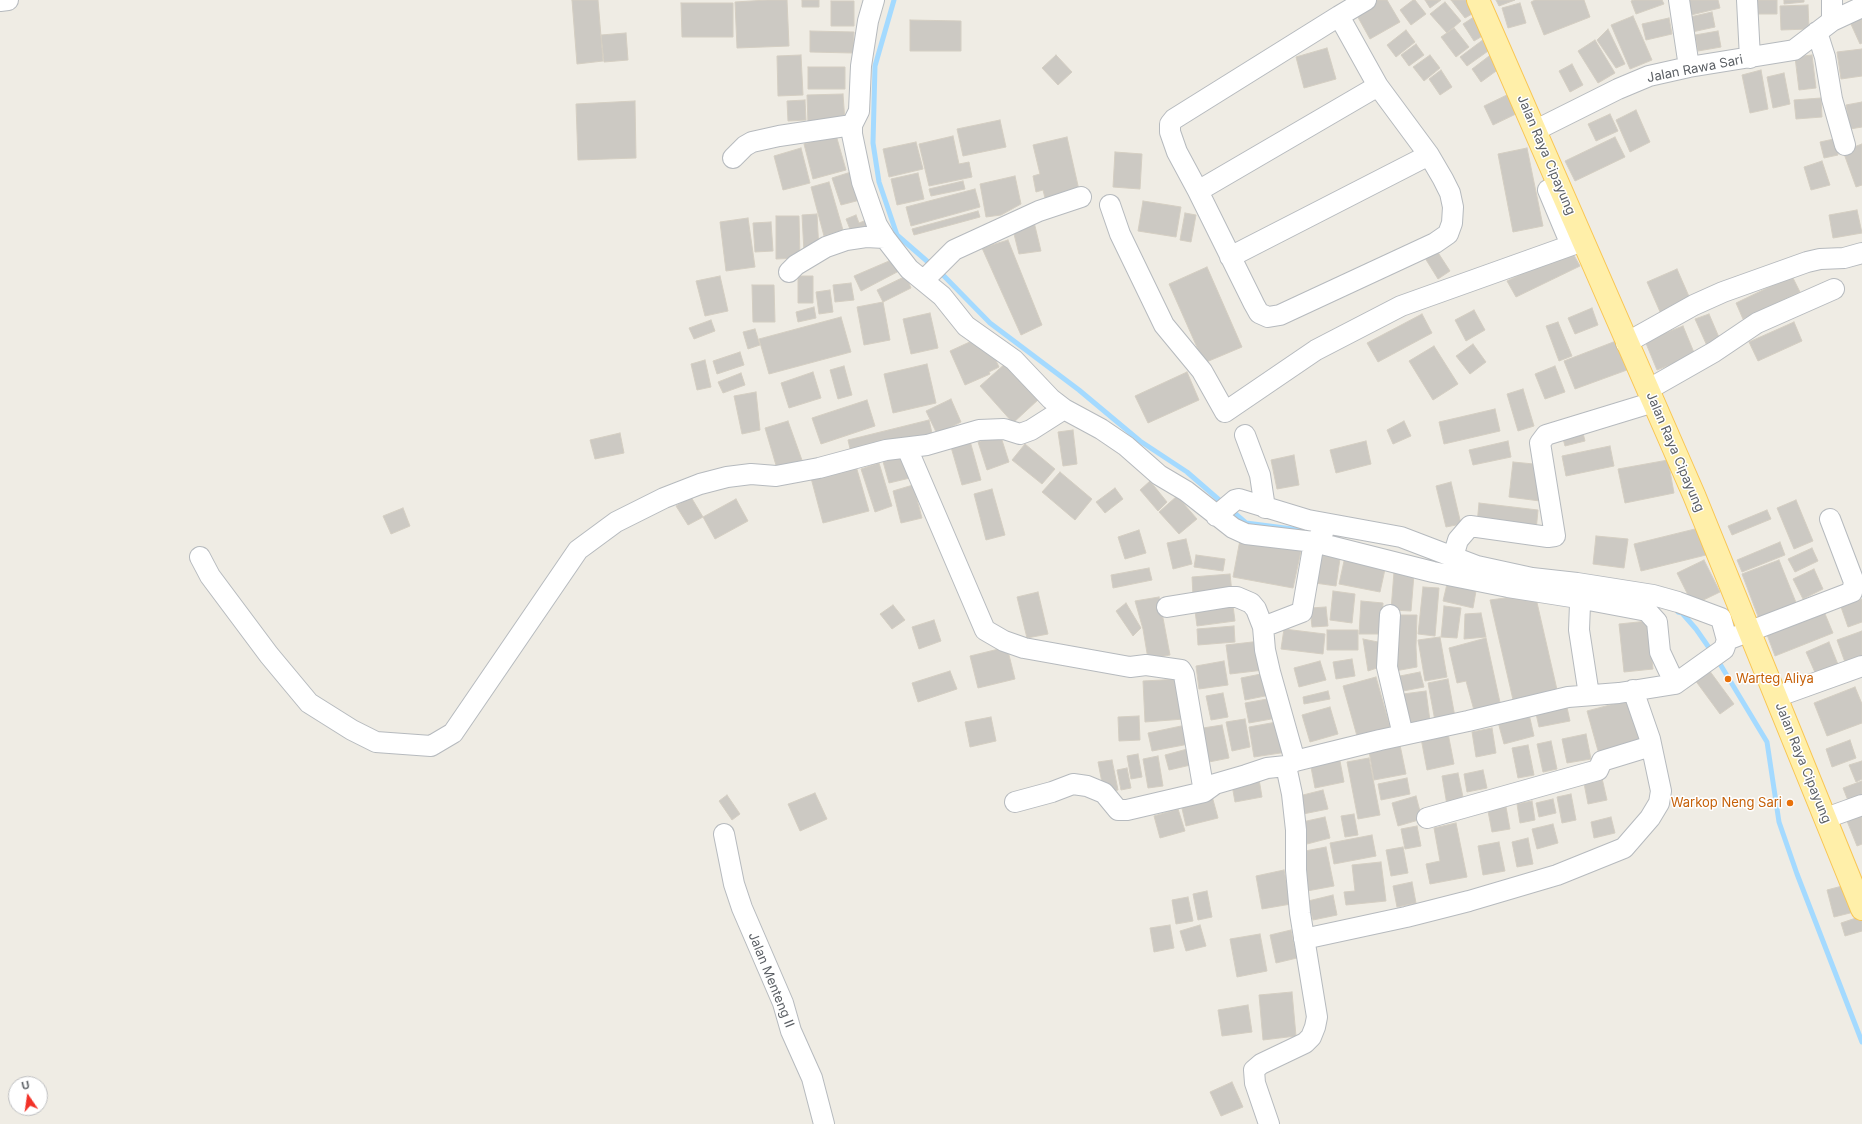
<!DOCTYPE html>
<html>
<head>
<meta charset="utf-8">
<style>
  body { margin:0 }
  #map { position:relative; width:1862px; height:1124px; overflow:hidden; background:#efece4; font-family:Inter,sans-serif }
  canvas { display:block }
  .north { position:absolute; left:8px; top:1076px; width:40px; height:40px; box-sizing:border-box; background:#fff; border:1px solid #bebfc1; border-radius:50%; rotate:347deg; font-size:11px; font-weight:700; line-height:16px; text-align:center; color:#5c6065 }
  .north::after { content:''; display:block; margin:auto; width:14px; height:18px; background:#f23127; clip-path:polygon(50% 0,100% 100%,50% 72%,0 100%) }
</style>
</head>
<body>
<div id="map">
<canvas width="1862" height="1124"></canvas>
<div class="north">U</div>
</div>
<script>
const ctx = document.querySelector('canvas').getContext('2d');
ctx.lineJoin = 'round';
function toPath(rows) {
  const path = new Path2D();
  for (const r of rows) {
    path.moveTo(r[0], r[1]);
    for (let i = 2; i < r.length; i += 2) path.lineTo(r[i], r[i + 1]);
  }
  return path;
}
function trace(path, color, width, dash) {
  ctx.strokeStyle = color;
  ctx.lineWidth = width;
  ctx.lineCap = dash ? 'butt' : 'round';
  ctx.setLineDash(dash || []);
  ctx.stroke(path);
}
function fillPath(path, color) {
  ctx.fillStyle = color;
  ctx.fill(path, 'evenodd');
}
function label(font, color, halo, rows, align = 'center') {
  ctx.font = font + ' Inter,sans-serif';
  ctx.lineWidth = 3;
  ctx.setLineDash([]);
  ctx.textBaseline = 'middle';
  ctx.strokeStyle = halo;
  ctx.fillStyle = color;
  for (const [text, x, y, turn = 0] of rows) {
    ctx.save();
    ctx.translate(x, y);
    ctx.rotate((+turn || 0) * Math.PI / 180);
    ctx.textAlign = isNaN(turn) ? turn : align;
    if (halo) ctx.strokeText(text, 0, 0);
    ctx.fillText(text, 0, 0);
    ctx.restore();
  }
}
const stream = toPath([
  [894,0,875,66,873,143,879,182,897,235,928,262],
  [942,274,990,323,1079,390,1140,441,1187,472,1225,505],
  [1231,510,1246,523,1308,531,1317,533],
  [1678,612,1682,613,1696,629,1712,652],
  [1717,659,1767,742,1779,822,1797,874,1862,1042]
]);
const building = toPath([
  [572,0,598,0,603,61,577,64,572,0],
  [767,0,787,0,789,46,737,48,735,2,767,0],
  [802,0,819,0,819,7,802,7,802,0],
  [1376,0,1387,0,1400,22,1370,39,1355,12,1376,0],
  [1413,0,1415,0,1426,14,1411,25,1400,10,1413,0],
  [1425,0,1441,0,1430,8,1425,0],
  [1451,0,1474,0,1479,10,1465,18,1451,0],
  [1496,0,1515,0,1499,6,1496,0],
  [1535,0,1584,0,1590,17,1544,35,1531,2,1535,0],
  [1634,0,1662,0,1664,4,1636,14,1631,1,1634,0],
  [1688,0,1718,0,1720,8,1691,15,1688,0],
  [1753,0,1777,0,1777,14,1752,14,1753,0],
  [1784,0,1804,0,1804,2,1784,4,1784,0],
  [831,1,854,1,854,26,831,26,831,1],
  [1445,2,1461,21,1447,33,1430,14,1445,2],
  [681,3,733,3,733,37,682,37,681,3],
  [1520,3,1526,23,1508,28,1502,8,1520,3],
  [1808,5,1809,29,1781,30,1780,6,1808,5],
  [1712,12,1715,27,1692,32,1690,17,1712,12],
  [1480,13,1491,31,1474,41,1463,24,1480,13],
  [1633,16,1652,60,1630,69,1611,25,1633,16],
  [1862,17,1862,43,1860,44,1850,22,1862,17],
  [1669,18,1672,34,1646,40,1642,24,1669,18],
  [910,20,961,21,961,51,910,51,910,20],
  [1454,28,1469,47,1456,57,1441,37,1454,28],
  [1608,29,1625,64,1616,68,1597,40,1608,29],
  [1406,30,1415,42,1396,57,1387,45,1406,30],
  [810,31,854,32,853,53,810,52,810,31],
  [1718,31,1721,47,1698,51,1695,35,1718,31],
  [626,33,628,60,604,62,601,35,626,33],
  [1484,39,1491,49,1467,66,1460,57,1484,39],
  [1595,40,1615,73,1598,83,1578,51,1595,40],
  [1416,44,1424,55,1409,66,1401,55,1416,44],
  [1327,48,1336,79,1304,88,1296,57,1327,48],
  [1862,49,1862,76,1841,79,1837,52,1862,49],
  [1493,53,1503,66,1481,82,1472,69,1493,53],
  [801,55,803,95,778,96,777,56,801,55],
  [1056,55,1072,72,1058,85,1042,68,1056,55],
  [1430,55,1440,68,1424,81,1413,67,1430,55],
  [1812,55,1816,88,1799,90,1795,57,1812,55],
  [1572,64,1583,85,1570,92,1559,71,1572,64],
  [808,67,845,67,845,89,808,89,808,67],
  [1441,70,1452,87,1440,95,1429,79,1441,70],
  [1761,70,1768,109,1750,113,1742,75,1761,70],
  [1784,73,1790,104,1773,108,1767,77,1784,73],
  [1511,93,1520,112,1493,125,1484,106,1511,93],
  [843,94,845,122,808,124,807,95,843,94],
  [1821,98,1822,117,1796,119,1794,100,1821,98],
  [805,100,806,120,788,121,787,101,805,100],
  [635,101,636,158,578,160,576,104,635,101],
  [1862,102,1862,127,1850,129,1846,105,1862,102],
  [1636,110,1650,142,1630,152,1616,120,1636,110],
  [1610,114,1618,131,1596,141,1588,124,1610,114],
  [1000,120,1006,147,963,156,957,129,1000,120],
  [836,135,846,170,813,179,804,144,836,135],
  [953,136,959,164,969,162,972,177,929,186,919,144,953,136],
  [1067,137,1079,190,1047,206,1043,190,1036,192,1033,176,1040,174,1033,145,1067,137],
  [1615,137,1625,157,1575,181,1565,161,1615,137],
  [1834,139,1838,155,1824,158,1820,142,1834,139],
  [916,142,923,169,889,177,883,149,916,142],
  [1862,144,1862,185,1856,187,1843,151,1862,144],
  [801,148,810,183,783,190,774,156,801,148],
  [1527,148,1543,226,1513,232,1498,154,1527,148],
  [1115,152,1142,154,1140,189,1113,187,1115,152],
  [1822,161,1830,185,1811,190,1804,167,1822,161],
  [851,172,860,200,841,205,832,178,851,172],
  [918,173,924,199,897,205,891,179,918,173],
  [1015,176,1021,204,1001,215,986,217,980,184,1015,176],
  [963,181,965,189,931,196,929,189,963,181],
  [829,182,843,230,824,236,811,187,829,182],
  [975,189,980,207,911,226,906,207,975,189],
  [1143,201,1181,207,1176,237,1138,231,1143,201],
  [1857,210,1862,233,1833,238,1829,215,1857,210],
  [978,211,980,217,914,235,912,229,978,211],
  [1185,213,1196,215,1191,242,1180,240,1185,213],
  [817,214,819,251,804,252,802,215,817,214],
  [856,215,859,223,869,219,872,226,852,234,846,219,856,215],
  [776,216,799,216,800,258,776,259,776,216],
  [748,218,755,267,726,271,720,222,748,218],
  [771,222,773,251,755,252,753,223,771,222],
  [1034,222,1041,251,1019,254,1013,230,1034,222],
  [1008,240,1042,325,1021,335,982,248,1008,240],
  [1571,250,1580,266,1516,297,1507,281,1571,250],
  [1437,251,1450,271,1438,279,1425,258,1437,251],
  [889,261,899,271,861,291,854,276,889,261],
  [1207,267,1242,347,1204,363,1169,284,1207,267],
  [1677,269,1691,301,1661,314,1647,282,1677,269],
  [720,276,728,311,705,316,696,281,720,276],
  [798,276,813,276,813,303,798,303,798,276],
  [906,276,911,288,883,302,877,290,906,276],
  [1792,276,1800,292,1743,319,1736,303,1792,276],
  [851,283,854,300,835,302,833,285,851,283],
  [752,285,774,285,775,322,753,322,752,285],
  [830,290,833,312,819,314,816,292,830,290],
  [883,302,890,340,864,345,857,307,883,302],
  [814,307,816,318,798,322,796,312,814,307],
  [1592,308,1598,325,1575,334,1568,318,1592,308],
  [1474,310,1485,330,1466,341,1455,320,1474,310],
  [930,313,938,348,911,354,903,319,930,313],
  [1422,314,1432,333,1378,362,1367,343,1422,314],
  [1709,314,1721,342,1708,348,1695,319,1709,314],
  [841,317,851,352,769,374,759,339,841,317],
  [711,320,715,331,694,339,689,328,711,320],
  [1558,322,1572,356,1559,361,1546,326,1558,322],
  [1794,322,1802,341,1758,361,1749,342,1794,322],
  [1683,326,1695,355,1657,370,1645,341,1683,326],
  [755,329,760,345,748,349,743,332,755,329],
  [974,340,987,342,999,367,989,372,990,374,965,385,950,351,974,340],
  [1616,341,1627,370,1575,389,1564,361,1616,341],
  [1473,344,1486,362,1470,374,1456,356,1473,344],
  [1434,346,1458,384,1433,400,1409,361,1434,346],
  [740,352,744,365,717,374,713,361,740,352],
  [705,360,711,387,697,390,691,364,705,360],
  [1006,363,1039,399,1013,423,980,386,1006,363],
  [927,364,936,403,893,413,884,374,927,364],
  [844,366,852,395,838,399,830,370,844,366],
  [1555,366,1565,392,1545,399,1535,374,1555,366],
  [813,372,821,398,789,408,781,383,813,372],
  [1187,372,1199,400,1148,423,1135,396,1187,372],
  [741,373,745,385,723,393,718,382,741,373],
  [1523,389,1534,426,1518,431,1507,394,1523,389],
  [756,392,760,430,742,434,734,396,756,392],
  [951,399,961,422,937,434,926,411,951,399],
  [867,400,875,426,821,444,812,418,867,400],
  [1495,409,1500,431,1444,444,1439,422,1495,409],
  [929,420,932,433,851,453,848,440,929,420],
  [788,421,803,463,778,472,765,428,788,421],
  [1404,421,1411,436,1393,444,1387,430,1404,421],
  [1582,429,1585,441,1565,446,1562,435,1582,429],
  [1073,430,1077,464,1063,466,1058,432,1073,430],
  [620,433,624,453,595,459,590,440,620,433],
  [1000,434,1009,462,987,470,978,442,1000,434],
  [970,441,981,480,962,485,951,447,970,441],
  [1366,441,1371,464,1336,473,1330,450,1366,441],
  [1508,441,1511,457,1473,465,1469,450,1508,441],
  [1025,444,1055,469,1042,484,1012,460,1025,444],
  [1610,446,1614,466,1566,476,1562,456,1610,446],
  [904,452,910,478,889,483,882,458,904,452],
  [1294,455,1299,485,1277,489,1271,460,1294,455],
  [1668,460,1674,493,1625,503,1618,469,1668,460],
  [1513,462,1544,465,1540,501,1509,497,1513,462],
  [879,463,892,506,875,512,861,469,879,463],
  [856,466,869,511,823,523,811,478,856,466],
  [1060,472,1092,499,1075,520,1042,492,1060,472],
  [1150,481,1167,502,1158,511,1140,490,1150,481],
  [1451,482,1461,524,1446,527,1436,486,1451,482],
  [913,485,922,518,901,523,893,491,913,485],
  [1115,488,1123,499,1105,513,1096,502,1115,488],
  [992,489,1005,535,986,540,974,494,992,489],
  [1177,496,1197,519,1179,534,1159,512,1177,496],
  [691,497,703,517,688,525,676,506,691,497],
  [736,499,748,521,715,539,703,517,736,499],
  [1796,500,1813,541,1794,549,1777,508,1796,500],
  [1479,503,1538,510,1536,531,1477,524,1479,503],
  [403,508,410,526,391,534,383,516,403,508],
  [1767,510,1771,519,1732,535,1728,526,1767,510],
  [1699,528,1706,555,1641,571,1634,544,1699,528],
  [1139,530,1146,553,1125,559,1118,537,1139,530],
  [1596,536,1628,539,1624,568,1593,564,1596,536],
  [1186,539,1192,564,1173,569,1167,543,1186,539],
  [1240,540,1301,551,1293,588,1233,577,1240,540],
  [1780,542,1785,555,1742,572,1737,560,1780,542],
  [1812,548,1818,561,1795,572,1788,559,1812,548],
  [1320,549,1341,552,1336,586,1315,583,1320,549],
  [1346,552,1387,560,1380,592,1339,584,1346,552],
  [1196,555,1225,559,1223,571,1194,567,1196,555],
  [1704,560,1720,592,1693,605,1677,573,1704,560],
  [1779,560,1797,605,1759,619,1742,574,1779,560],
  [1149,568,1152,580,1113,588,1111,575,1149,568],
  [1814,569,1823,589,1803,599,1793,579,1814,569],
  [1394,572,1414,574,1411,611,1391,610,1394,572],
  [1230,574,1232,593,1193,596,1192,577,1230,574],
  [1447,584,1476,591,1473,608,1443,601,1447,584],
  [1423,587,1439,588,1435,636,1418,634,1423,587],
  [1333,591,1355,594,1352,623,1330,620,1333,591],
  [1038,592,1048,634,1027,638,1017,597,1038,592],
  [1535,594,1558,694,1514,704,1490,600,1535,594],
  [1159,597,1170,655,1148,659,1143,629,1135,601,1159,597],
  [1862,599,1862,622,1848,627,1841,607,1862,599],
  [1361,601,1383,603,1382,634,1359,634,1361,601],
  [1126,603,1141,628,1133,636,1116,611,1126,603],
  [893,605,905,620,892,629,880,614,893,605],
  [1233,606,1235,621,1197,626,1195,611,1233,606],
  [1444,606,1461,608,1457,638,1441,637,1444,606],
  [1326,607,1328,626,1312,627,1310,608,1326,607],
  [1823,609,1833,633,1775,656,1766,632,1823,609],
  [1481,613,1486,637,1464,639,1465,614,1481,613],
  [1396,615,1417,615,1416,647,1417,667,1395,671,1396,615],
  [934,620,941,641,919,649,912,627,934,620],
  [1648,621,1653,669,1624,672,1619,624,1648,621],
  [1234,626,1235,642,1198,645,1197,629,1234,626],
  [1284,629,1325,634,1323,654,1281,649,1284,629],
  [1327,630,1358,630,1358,650,1327,650,1327,630],
  [1862,631,1862,660,1846,665,1837,640,1862,631],
  [1440,637,1447,677,1425,681,1418,640,1440,637],
  [1486,638,1501,707,1475,714,1466,681,1457,683,1449,648,1486,638],
  [1363,639,1378,642,1380,667,1368,671,1363,639],
  [1261,641,1264,670,1230,674,1226,645,1261,641],
  [1829,642,1839,667,1817,677,1806,652,1829,642],
  [1007,647,1015,679,978,688,970,656,1007,647],
  [1352,659,1355,676,1336,679,1333,662,1352,659],
  [1224,661,1228,685,1199,689,1196,666,1224,661],
  [1320,661,1326,680,1299,687,1294,668,1320,661],
  [1709,670,1734,704,1720,714,1695,680,1709,670],
  [950,671,957,689,918,702,912,683,950,671],
  [1420,672,1424,687,1398,692,1395,677,1420,672],
  [1266,673,1270,695,1245,700,1241,678,1266,673],
  [1376,677,1390,727,1357,736,1343,686,1376,677],
  [1181,679,1184,719,1145,722,1143,681,1181,679],
  [1448,679,1455,717,1435,721,1428,683,1448,679],
  [1855,687,1862,704,1862,723,1827,736,1814,703,1855,687],
  [1328,691,1330,699,1304,704,1303,697,1328,691],
  [1426,691,1430,721,1408,725,1403,694,1426,691],
  [1223,693,1228,717,1211,720,1206,696,1223,693],
  [1273,698,1277,718,1249,723,1245,703,1273,698],
  [1629,700,1641,746,1600,758,1587,711,1629,700],
  [1566,703,1570,721,1539,727,1535,709,1566,703],
  [1330,707,1338,734,1310,742,1302,715,1330,707],
  [1529,714,1534,736,1504,744,1498,722,1529,714],
  [1139,716,1140,740,1119,741,1118,717,1139,716],
  [991,717,996,741,970,747,965,722,991,717],
  [1245,719,1250,747,1232,751,1226,722,1245,719],
  [1282,721,1287,752,1254,757,1249,727,1282,721],
  [1186,725,1189,744,1152,751,1148,733,1186,725],
  [1222,725,1229,758,1209,762,1203,728,1222,725],
  [1447,728,1454,764,1427,770,1420,733,1447,728],
  [1492,728,1496,753,1476,757,1472,732,1492,728],
  [1586,734,1591,759,1567,763,1562,739,1586,734],
  [1850,740,1856,758,1832,767,1826,749,1850,740],
  [1551,741,1557,769,1543,772,1537,744,1551,741],
  [1400,745,1406,774,1374,780,1369,751,1400,745],
  [1528,745,1534,775,1518,778,1512,748,1528,745],
  [1191,748,1195,764,1169,770,1165,755,1191,748],
  [1138,754,1142,777,1131,779,1127,756,1138,754],
  [1158,756,1163,786,1148,788,1143,759,1158,756],
  [1339,756,1344,782,1315,788,1310,762,1339,756],
  [1369,758,1380,815,1358,819,1347,762,1369,758],
  [1112,760,1118,790,1104,793,1098,762,1112,760],
  [1862,761,1862,779,1856,782,1849,765,1862,761],
  [1127,768,1131,788,1121,790,1117,770,1127,768],
  [1483,770,1487,788,1467,792,1464,774,1483,770],
  [1458,773,1464,802,1447,805,1442,776,1458,773],
  [1601,774,1607,800,1588,804,1583,778,1601,774],
  [1407,778,1410,794,1381,800,1378,784,1407,778],
  [1259,779,1262,797,1235,802,1232,785,1259,779],
  [1862,781,1862,798,1849,803,1843,788,1862,781],
  [1323,790,1328,809,1303,814,1299,796,1323,790],
  [815,793,827,819,800,831,788,804,815,793],
  [1571,794,1576,820,1562,823,1557,797,1571,794],
  [727,795,740,814,732,820,719,801,727,795],
  [1212,796,1218,818,1186,826,1181,804,1212,796],
  [1416,796,1422,819,1398,826,1392,803,1416,796],
  [1553,799,1556,813,1539,817,1536,803,1553,799],
  [1532,801,1535,820,1520,823,1517,804,1532,801],
  [1506,807,1510,829,1492,832,1488,811,1506,807],
  [1178,809,1185,831,1160,838,1154,816,1178,809],
  [1354,814,1358,835,1345,837,1341,816,1354,814],
  [1862,815,1862,844,1857,846,1847,821,1862,815],
  [1325,817,1330,838,1307,844,1302,822,1325,817],
  [1611,817,1615,833,1594,838,1591,822,1611,817],
  [1456,823,1467,877,1430,884,1426,864,1440,861,1434,828,1456,823],
  [1553,824,1558,843,1537,849,1532,829,1553,824],
  [1417,826,1421,846,1405,849,1401,829,1417,826],
  [1372,835,1376,856,1334,864,1330,843,1372,835],
  [1528,838,1533,864,1517,867,1512,842,1528,838],
  [1499,842,1505,871,1483,875,1478,846,1499,842],
  [1326,847,1334,886,1307,891,1300,852,1326,847],
  [1403,847,1408,873,1391,876,1386,850,1403,847],
  [1381,862,1386,901,1346,905,1344,892,1355,891,1352,865,1381,862],
  [1284,870,1291,904,1262,909,1256,876,1284,870],
  [1412,882,1416,903,1397,907,1393,886,1412,882],
  [1846,885,1854,912,1834,917,1827,890,1846,885],
  [1207,891,1212,917,1198,920,1193,894,1207,891],
  [1333,895,1337,915,1313,920,1308,901,1333,895],
  [1188,897,1193,921,1176,924,1172,900,1188,897],
  [1862,916,1862,931,1845,936,1841,923,1862,916],
  [1170,925,1174,948,1154,952,1150,928,1170,925],
  [1200,925,1206,946,1186,951,1180,931,1200,925],
  [1291,930,1297,958,1276,963,1270,935,1291,930],
  [1260,934,1267,971,1237,977,1230,939,1260,934],
  [1292,992,1296,1036,1263,1040,1259,995,1292,992],
  [1248,1005,1252,1032,1222,1036,1218,1010,1248,1005],
  [1232,1082,1243,1107,1221,1116,1210,1092,1232,1082]
]);
const minor = toPath([
  [874,0,868,21,861,66,859,111,852,125,852,134,862,182,877,225,885,238,909,269,942,296,966,326,1014,360,1051,399,1064,409,1101,429,1126,446,1159,475,1186,491,1233,528,1246,534,1314,542,1433,572,1508,587,1578,598,1580,604,1579,630,1589,695],
  [1679,0,1689,67],
  [1747,0,1750,58],
  [0,1,8,0],
  [1339,16,1174,119,1170,124,1170,132,1177,152,1198,191,1254,304,1259,313,1268,317,1280,315,1435,243,1448,234,1452,223,1453,207,1450,193,1443,179,1429,155,1378,86,1339,16,1366,0],
  [1832,21,1832,0],
  [1817,32,1825,57,1832,99,1845,145],
  [1536,130,1618,89,1649,76,1689,67,1794,50,1832,21,1862,7],
  [733,158,745,146,752,142,779,136,852,125],
  [1548,190,1571,245],
  [1198,191,1378,86],
  [1110,205,1120,234,1164,325,1202,371,1225,412,1316,350,1401,306,1583,241],
  [1230,257,1429,155],
  [789,272,796,265,826,247,846,240,866,237,885,238],
  [924,280,954,250,1039,211,1081,197],
  [1626,343,1694,305,1723,292,1807,262,1820,259,1844,258,1862,253],
  [1649,389,1714,352,1757,323,1834,289],
  [1245,435,1260,475,1265,508],
  [907,448,985,630,1004,641,1024,648,1130,667,1146,665,1181,670,1184,675,1204,792],
  [1216,516,1235,500,1239,499,1308,520,1401,537,1477,566,1532,578,1577,583,1653,595,1678,602,1721,618,1727,640],
  [200,557,210,576,269,655,309,703,352,730,376,742,431,746,453,733,578,550,616,522,664,498,700,484,727,477,751,474,776,476,819,468,886,450,927,445,979,430,1004,429,1020,434,1031,430,1064,409],
  [1453,557,1458,540,1470,526,1548,537,1555,536,1540,443,1546,435,1654,402],
  [1578,598,1647,611,1657,622,1660,652,1675,684],
  [1167,607,1229,597,1237,597,1251,603,1256,609,1263,627],
  [1390,615,1387,667,1403,735],
  [1776,697,1862,666],
  [1295,761,1270,672,1265,650,1263,627,1302,612,1314,542,1323,533],
  [1015,802,1052,792,1073,784,1087,786,1104,793,1118,810,1127,810,1204,792,1215,784,1246,775,1267,768,1286,766,1295,761,1380,740,1468,721,1568,697,1619,693,1675,684,1724,649,1727,640,1852,592,1854,582,1830,519],
  [1427,818,1598,770,1602,761,1651,746],
  [1826,818,1862,805],
  [724,834,734,884,742,908,783,1003,791,1031,812,1078,824,1124],
  [1304,939,1406,917,1469,901,1557,875,1624,848,1650,818,1659,803,1661,791,1650,739,1633,690],
  [1269,1124,1255,1083,1254,1070,1261,1064,1305,1043,1311,1037,1315,1027,1317,1017,1300,913,1296,870,1296,830,1292,794,1286,766]
]);
const major = toPath([
  [1478,0,1694,495,1862,909]
]);
const markers = [
  [1728,679,4,"#e8710a"],
  [1790,803,4,"#e8710a"]
];
const streetNames = [
  ["Jalan Rawa Sari",1695,69,-11],
  ["Jalan Raya Cipayung",1546,155,67],
  ["Jalan Raya Cipayung",1675,452,67],
  ["Jalan Raya Cipayung",1803,763,68],
  ["Jalan Menteng II",771,980,68]
];
const foodNames = [
  ["Warteg Aliya",1736,679],
  ["Warkop Neng Sari",1782,803,"right"]
];
trace(stream, '#a4daff', 5);
fillPath(building, '#ccc9c3');
trace(building, '#d4cec2', 1);
trace(minor, '#b6babe', 22);
trace(major, '#f9c653', 24);
trace(minor, '#fff', 20);
trace(major, '#ffefa9', 22);
for (const [x, y, r, color] of markers) {
  const dot = new Path2D();
  dot.arc(x, y, r, 0, 2 * Math.PI);
  ctx.fillStyle = color;
  ctx.fill(dot);
  trace(dot, '#fff', 1.5);
}
label('13px', '#5c6065', '#fff', streetNames);
label('13px', '#c56008', '#fff', foodNames, 'left');
</script>
</body>
</html>
